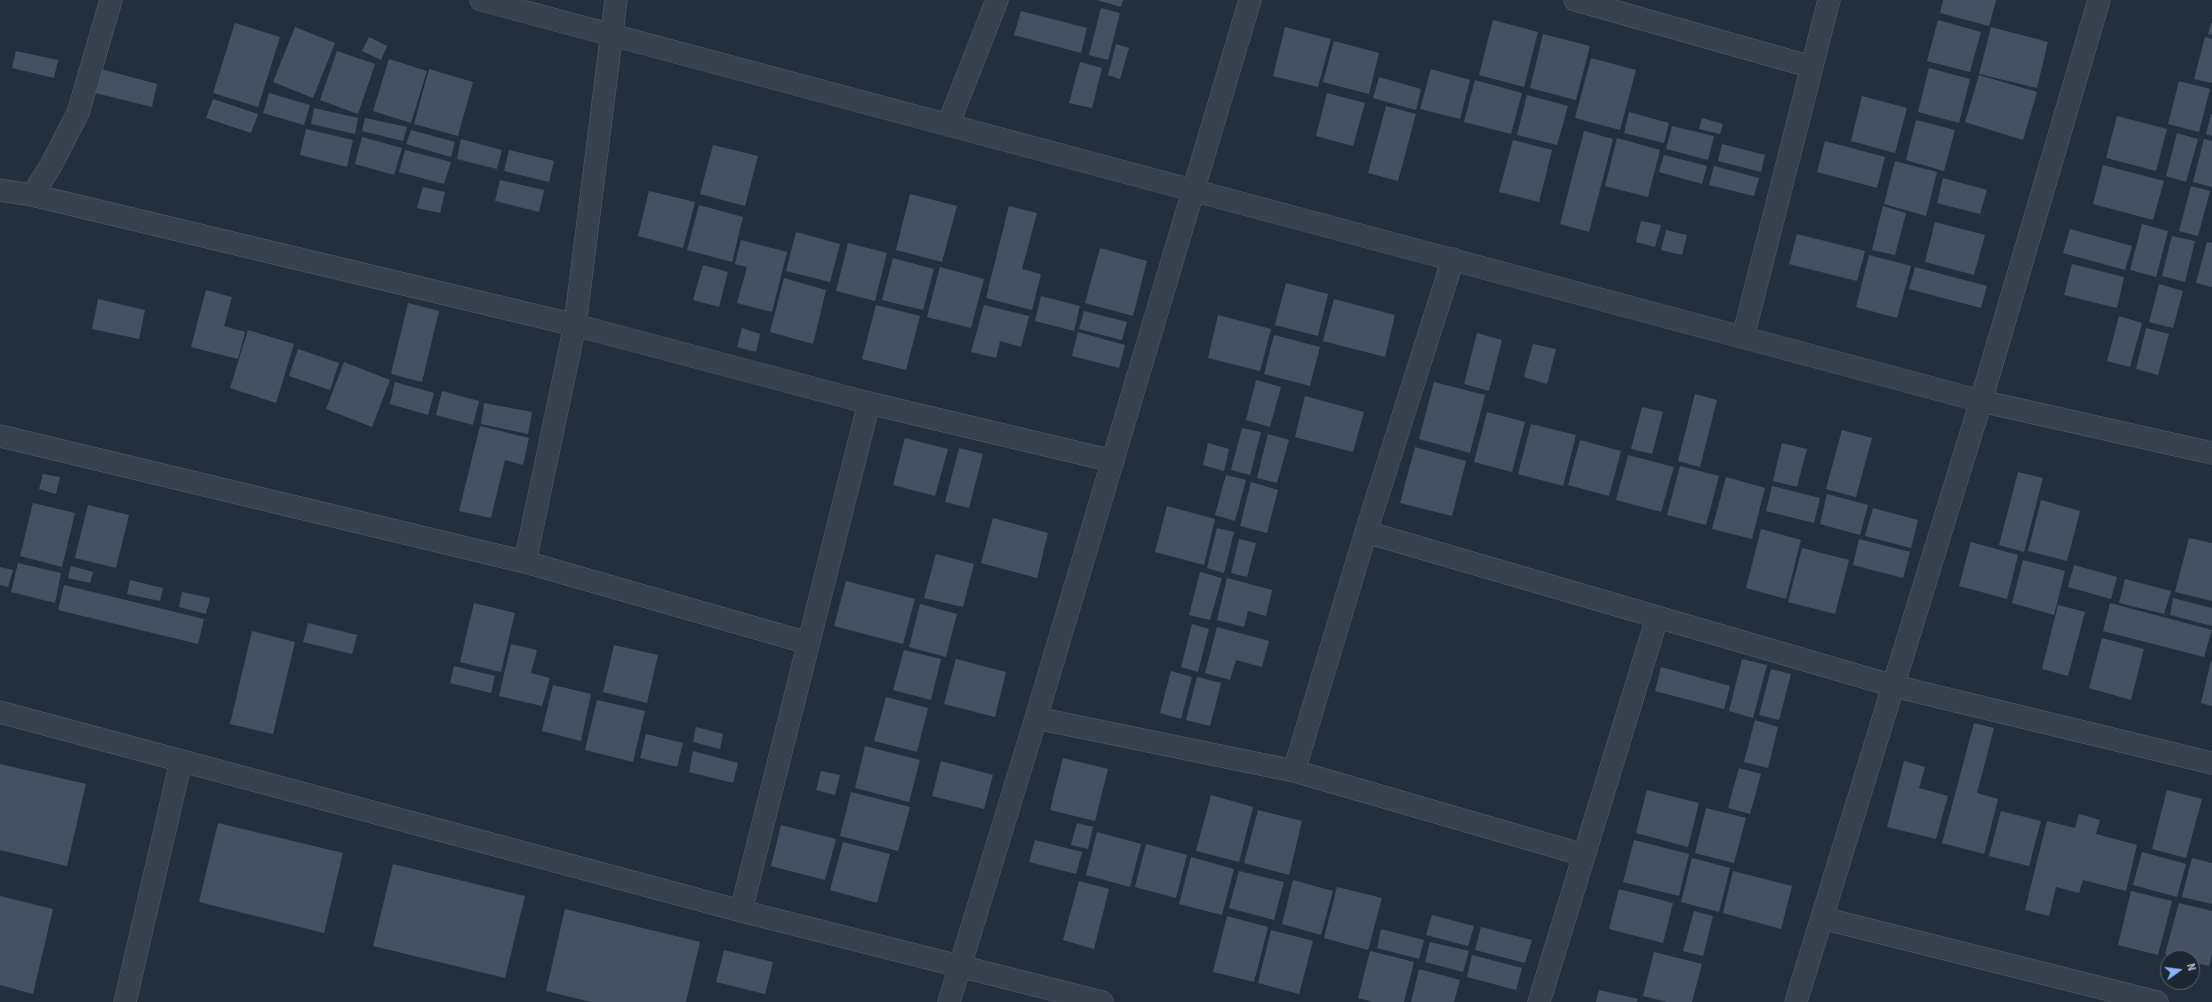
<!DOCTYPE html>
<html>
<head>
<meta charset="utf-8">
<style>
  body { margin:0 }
  #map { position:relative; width:2212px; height:1002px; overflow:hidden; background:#242f3e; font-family:"Source Sans 3",sans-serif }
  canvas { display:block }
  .north { position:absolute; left:2160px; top:950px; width:40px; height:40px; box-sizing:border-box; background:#1d2633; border:1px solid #59626f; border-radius:50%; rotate:76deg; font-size:11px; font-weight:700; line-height:16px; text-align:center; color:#b4bcc9 }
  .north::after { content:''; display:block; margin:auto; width:14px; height:18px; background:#8ab4f8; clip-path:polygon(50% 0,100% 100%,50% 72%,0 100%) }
</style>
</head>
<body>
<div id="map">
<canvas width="2212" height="1002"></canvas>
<div class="north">N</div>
</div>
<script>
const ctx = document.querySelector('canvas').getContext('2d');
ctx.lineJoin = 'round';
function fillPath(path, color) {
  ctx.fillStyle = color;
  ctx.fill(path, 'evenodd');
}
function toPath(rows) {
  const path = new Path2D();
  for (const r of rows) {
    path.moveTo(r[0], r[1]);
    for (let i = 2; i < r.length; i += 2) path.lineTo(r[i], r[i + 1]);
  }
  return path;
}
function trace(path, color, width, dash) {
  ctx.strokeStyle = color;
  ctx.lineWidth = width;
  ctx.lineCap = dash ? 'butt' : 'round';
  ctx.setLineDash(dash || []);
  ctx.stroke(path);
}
const building = toPath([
  [1097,0,1123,0,1121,7],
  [1943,0,1996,0,1989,26,1940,13],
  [1101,8,1120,13,1108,60,1089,55],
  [1021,11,1087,28,1081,53,1014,35],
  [1493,20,1538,32,1524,87,1479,75],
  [1938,20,1981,32,1970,72,1927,61],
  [235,23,280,37,258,107,213,93],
  [2211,23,2212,23,2212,35,2208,34],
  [295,27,335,43,313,98,273,82],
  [1285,27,1331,39,1318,87,1273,76],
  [1991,27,2048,42,2037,88,1979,74],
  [1543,34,1590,46,1576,100,1530,88],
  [369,37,387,46,381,60,362,51],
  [2205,37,2212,39,2212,83,2194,79],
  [1334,41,1379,53,1369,94,1323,82],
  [1116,44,1129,48,1120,79,1108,75],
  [16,51,58,60,54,78,12,68],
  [337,51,375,64,358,114,320,100],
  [1591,58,1636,70,1620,130,1575,118],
  [389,59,427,71,411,123,373,111],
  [1080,62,1102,68,1092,108,1069,103],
  [1929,68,1970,79,1959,123,1918,112],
  [101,69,157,84,152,107,95,93],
  [429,69,473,82,458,136,414,124],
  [1431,69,1470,80,1460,119,1420,109],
  [1979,75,2037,92,2023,140,1965,122],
  [1379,77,1421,89,1416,110,1373,98],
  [1475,80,1522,93,1511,134,1464,122],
  [2179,81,2210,89,2199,132,2168,124],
  [269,93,310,105,304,125,263,113],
  [1327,93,1365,103,1353,146,1316,136],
  [1527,95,1568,106,1557,145,1517,135],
  [1862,96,1907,108,1895,153,1851,141],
  [213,99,258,114,251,133,206,118],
  [1386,106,1416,114,1398,181,1368,173],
  [314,108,358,118,355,134,311,124],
  [1629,112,1669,123,1664,143,1624,133],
  [2211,114,2212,114,2212,136,2206,134],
  [2117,116,2167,129,2156,171,2106,158],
  [365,118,407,127,403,141,362,131],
  [1702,118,1723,124,1720,134,1699,129],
  [1916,120,1955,130,1944,171,1906,160],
  [1672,126,1714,136,1708,160,1666,149],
  [306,129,353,140,347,167,300,155],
  [411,130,455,142,451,157,406,144],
  [1584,131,1613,139,1589,232,1560,224],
  [2177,133,2198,139,2186,182,2166,176],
  [362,137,402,148,394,175,355,164],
  [1617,138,1660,150,1648,197,1605,186],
  [461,139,502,150,497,169,457,159],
  [2204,139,2212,141,2212,187,2193,182],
  [1513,140,1552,150,1539,202,1499,192],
  [1825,141,1885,157,1877,188,1817,172],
  [1722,144,1765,155,1761,172,1718,161],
  [713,145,758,156,745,206,700,194],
  [405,150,451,162,444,184,399,172],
  [509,150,554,161,549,182,504,171],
  [1664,155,1707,166,1702,184,1659,172],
  [1895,161,1937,172,1926,216,1884,204],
  [2103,165,2164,181,2153,220,2093,204],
  [1714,166,1759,178,1754,196,1709,185],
  [1943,178,1987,190,1980,214,1937,203],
  [500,180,544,190,539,212,495,201],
  [2191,186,2210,191,2198,236,2179,231],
  [423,187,445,192,440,213,417,208],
  [649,191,695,202,683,248,638,236],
  [910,194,957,206,942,262,896,250],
  [699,205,743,217,732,262,687,250],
  [1009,206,1037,213,1022,269,1041,274,1032,310,986,298],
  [1883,206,1906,213,1895,255,1872,250],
  [1641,221,1661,225,1655,247,1636,242],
  [1935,222,1985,235,1974,275,1925,262],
  [2142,224,2168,231,2156,277,2130,270],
  [2070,229,2132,246,2125,270,2063,253],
  [1666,230,1687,235,1682,255,1661,250],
  [796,232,840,244,830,282,786,271],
  [1797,234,1865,251,1857,281,1789,264],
  [2172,236,2195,241,2185,282,2162,276],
  [741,240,787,252,772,312,737,303,747,267,735,264],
  [2207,242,2212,243,2212,287,2196,283],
  [848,243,887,253,875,301,836,291],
  [1100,248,1147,261,1133,316,1085,303],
  [1869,255,1911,266,1897,318,1856,307],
  [893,258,934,269,923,310,882,300],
  [2072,264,2124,277,2117,308,2064,295],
  [703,265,728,272,719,307,693,300],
  [940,267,984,279,971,328,927,317],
  [1915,267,1987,286,1981,308,1909,289],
  [784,278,826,290,813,344,770,332],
  [1286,283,1328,294,1318,336,1275,325],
  [2159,284,2183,291,2173,328,2149,322],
  [206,290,232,297,224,326,245,332,238,359,191,347],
  [1041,296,1080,306,1074,331,1035,321],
  [98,299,145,310,139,339,92,329],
  [1334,299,1395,315,1385,357,1323,341],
  [408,303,439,311,422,382,391,374],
  [876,305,920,316,906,370,862,359],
  [984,305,1029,316,1021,347,1000,341,996,358,971,352],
  [1084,311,1127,322,1122,340,1079,329],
  [1218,315,1271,329,1260,371,1208,358],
  [2119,316,2142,323,2130,367,2107,361],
  [742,328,760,334,756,352,737,347],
  [2146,328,2169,334,2158,375,2136,369],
  [248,330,294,344,276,403,230,388],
  [1078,332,1125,345,1119,368,1072,356],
  [1477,333,1502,340,1489,391,1464,384],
  [1274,335,1320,347,1310,386,1264,374],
  [1533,344,1556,349,1547,384,1524,377],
  [298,349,339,363,330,390,289,376],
  [344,362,390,380,372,427,326,409],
  [1256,380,1281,387,1270,427,1246,420],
  [395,382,434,393,428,415,390,404],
  [1434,382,1485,395,1470,453,1419,439],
  [442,391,479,401,473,425,436,415],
  [1695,394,1717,400,1700,467,1678,461],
  [1305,396,1364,412,1353,452,1295,437],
  [484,403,532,412,528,434,481,424],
  [1642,407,1663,412,1652,454,1631,449],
  [1487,412,1525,422,1512,472,1474,462],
  [1531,424,1576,435,1563,486,1518,474],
  [480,426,529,438,523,465,505,460,491,518,459,511],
  [1242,428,1261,432,1250,475,1231,470],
  [1842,430,1872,438,1856,497,1826,489],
  [1268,434,1289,440,1277,483,1257,478],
  [905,438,948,449,935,496,893,485],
  [1580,440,1621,451,1609,496,1568,485],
  [1208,443,1229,449,1224,471,1203,465],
  [1782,443,1807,449,1797,487,1773,481],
  [1415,447,1466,461,1452,516,1400,503],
  [959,448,983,454,969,508,945,502],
  [1628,455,1674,467,1661,512,1616,500],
  [1680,466,1719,476,1706,525,1667,515],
  [2018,472,2043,478,2024,552,1999,545],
  [43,474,60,477,56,494,39,489],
  [1226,475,1246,480,1235,521,1215,515],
  [1726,477,1765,488,1752,539,1712,529],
  [1251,482,1278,490,1267,533,1240,526],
  [1772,486,1820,498,1814,523,1766,511],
  [1827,494,1868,505,1860,535,1820,524],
  [2041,500,2080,511,2067,561,2028,551],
  [33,503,75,513,62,567,20,556],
  [88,505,129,515,116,568,75,558],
  [1167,506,1215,519,1204,565,1155,552],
  [1873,508,1918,520,1911,548,1865,536],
  [993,518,1048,533,1037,578,981,563],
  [1217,528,1234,532,1224,573,1207,568],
  [1761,529,1801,540,1786,599,1746,588],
  [2189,538,2212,543,2212,601,2175,592],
  [1239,539,1256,543,1247,577,1231,573],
  [1859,539,1910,552,1903,578,1853,565],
  [1971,542,2018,555,2007,599,1959,586],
  [1802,548,1849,560,1835,614,1788,602],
  [936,554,974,564,963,607,924,598],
  [2023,560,2065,571,2054,615,2012,603],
  [18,563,61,573,55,603,11,592],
  [2074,565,2117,577,2111,599,2068,587],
  [71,566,93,572,90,583,68,578],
  [0,567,13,570,8,587,0,585],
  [1200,572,1222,578,1210,620,1189,615],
  [1227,578,1272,590,1266,616,1248,611,1244,627,1217,620],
  [2125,579,2171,591,2164,614,2119,603],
  [130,580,163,588,160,601,127,594],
  [846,581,915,599,903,644,834,626],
  [64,585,204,619,198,644,58,610],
  [182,592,210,598,206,614,179,607],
  [2173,598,2212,608,2212,626,2170,615],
  [474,603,515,613,501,672,460,662],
  [2110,603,2212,630,2204,657,2103,631],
  [920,604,957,614,946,657,909,647],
  [2058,605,2085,612,2068,676,2042,669],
  [308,623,357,635,352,654,303,642],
  [1192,624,1209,629,1198,672,1181,667],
  [1217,627,1269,641,1262,667,1236,660,1230,680,1205,673],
  [252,631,295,642,273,734,230,724],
  [2102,638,2144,649,2131,700,2089,688],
  [511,644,537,650,531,673,550,678,542,706,499,696],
  [614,645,658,655,647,703,603,692],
  [904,650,941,659,931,700,893,690],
  [956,659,1006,672,995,717,944,704],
  [1742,659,1767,665,1753,718,1729,711],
  [2211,661,2212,661,2212,706,2201,703],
  [454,666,495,676,491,693,450,683],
  [1661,667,1730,686,1724,709,1655,691],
  [1771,669,1791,674,1779,720,1759,715],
  [1171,671,1192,677,1181,719,1160,713],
  [1197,677,1221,683,1210,726,1186,720],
  [553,685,591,694,581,741,542,731],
  [886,697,928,708,917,752,874,741],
  [597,700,645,711,633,762,585,750],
  [1755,720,1778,727,1768,768,1744,762],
  [1974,723,1994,728,1977,793,1998,799,1984,854,1942,843],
  [696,727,723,734,720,749,693,742],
  [646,734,683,743,677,767,640,758],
  [865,746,920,760,909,802,855,788],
  [693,751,738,763,733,783,689,772],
  [1063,758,1108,769,1095,821,1050,810],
  [941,761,993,775,984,809,932,796],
  [1904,761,1925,767,1919,788,1948,796,1936,839,1887,827],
  [0,764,86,784,67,866,0,850],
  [1739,768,1761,774,1750,814,1728,808],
  [821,771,840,775,835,795,816,790],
  [1647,790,1699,803,1688,847,1636,833],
  [2167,790,2202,799,2186,858,2152,849],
  [851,792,910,807,898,851,840,836],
  [1211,795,1253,807,1239,862,1196,851],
  [1706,808,1746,818,1734,863,1695,853],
  [1258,810,1302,821,1289,875,1244,863],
  [2001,811,2041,821,2029,866,1989,856],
  [2079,814,2100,820,2096,834,2137,845,2126,891,2083,880,2079,893,2056,887,2049,916,2025,910,2047,821,2075,828],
  [218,823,343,853,324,933,199,902],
  [1077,823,1093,827,1088,849,1071,845],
  [781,825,836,839,825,880,771,866],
  [1097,832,1141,844,1130,887,1086,875],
  [1035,840,1082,852,1076,874,1029,862],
  [1634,840,1689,854,1679,896,1623,882],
  [843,842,890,854,877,903,830,890],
  [1146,844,1187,855,1176,898,1135,887],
  [2142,852,2186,864,2177,897,2133,885],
  [1191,857,1234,869,1222,915,1179,904],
  [1692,858,1730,868,1719,912,1681,902],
  [2192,858,2212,863,2212,904,2182,897],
  [393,864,525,896,505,978,373,946],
  [1239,871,1284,882,1274,920,1229,908],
  [1733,871,1792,886,1781,929,1723,913],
  [1293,880,1333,891,1321,935,1282,924],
  [1079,881,1109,889,1094,949,1063,940],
  [1337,887,1382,898,1368,950,1324,938],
  [1619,889,1673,903,1663,943,1609,929],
  [2131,891,2172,901,2158,955,2118,945],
  [0,896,53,909,33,994,0,985],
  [2179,903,2212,911,2212,954,2209,966,2192,962,2192,958,2178,958,2165,954],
  [565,909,700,942,686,1002,591,1002,546,991],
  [1694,911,1713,916,1703,956,1683,951],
  [1432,915,1474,926,1468,946,1426,935],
  [1227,916,1268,927,1254,982,1213,972],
  [1481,927,1532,940,1525,963,1475,950],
  [1381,929,1424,940,1419,959,1377,948],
  [1271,930,1313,941,1299,994,1258,983],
  [1430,942,1469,951,1463,972,1425,962],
  [724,950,773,962,765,994,716,982],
  [1370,951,1414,962,1404,1002,1373,1002,1358,998],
  [1654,952,1702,964,1692,1002,1667,1002,1643,996],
  [1472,955,1522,968,1516,990,1467,977],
  [1419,969,1460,980,1454,1002,1411,1002],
  [1599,990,1638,999,1637,1002,1596,1002]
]);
const street = toPath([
  [481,0,1981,401,2212,453],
  [1575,0,1812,67],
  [948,125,997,0],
  [0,190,32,195,575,325,869,403,1113,461],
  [32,195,50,167,78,113,111,0],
  [1743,337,1829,0],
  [0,436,525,562,808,643],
  [1366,532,1894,686,2212,763],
  [525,562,575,325,616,0],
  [0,712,741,911,1102,1002],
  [1036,718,1294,771,1584,855],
  [1294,771,1366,532,1453,259],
  [741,911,869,403],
  [1822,918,2157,1002],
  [125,1002,181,761],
  [949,1002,1036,718,1250,0],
  [1539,1002,1657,618],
  [1796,1002,1981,401,2099,0]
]);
fillPath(building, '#455162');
trace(street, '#565f6c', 23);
trace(street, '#38414e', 22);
</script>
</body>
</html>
